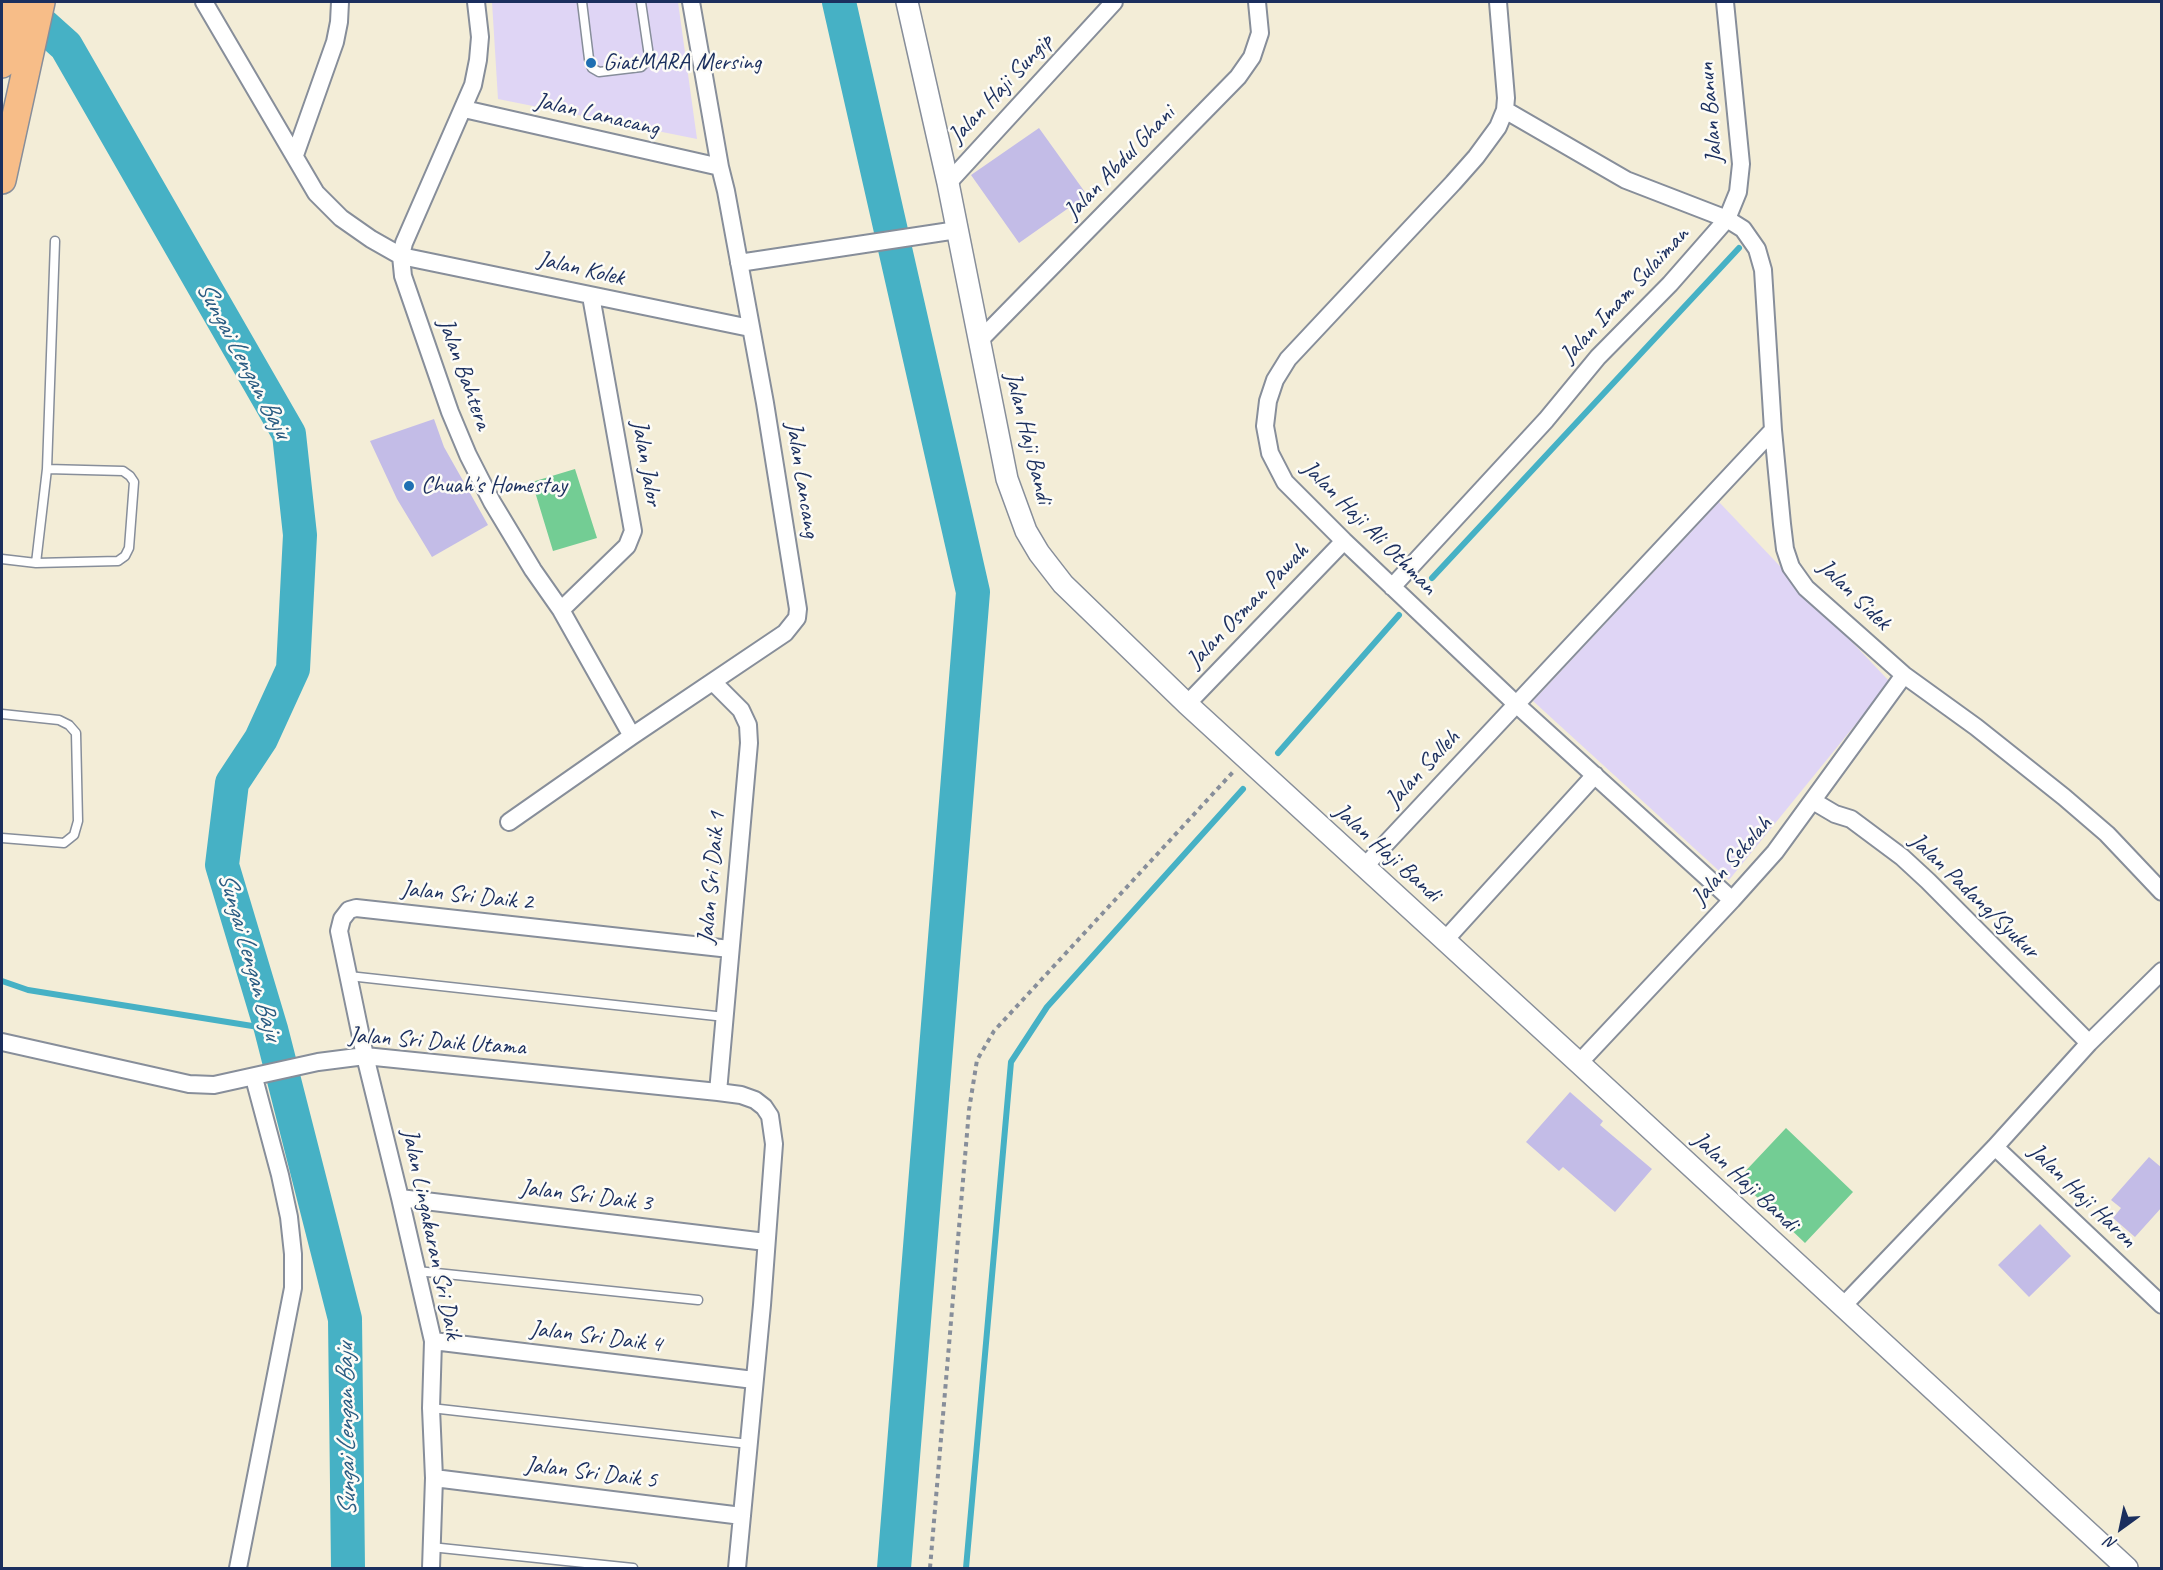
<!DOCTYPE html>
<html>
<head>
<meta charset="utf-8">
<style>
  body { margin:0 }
  #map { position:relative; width:2163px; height:1570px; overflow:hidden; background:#f3edd7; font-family:Caveat,sans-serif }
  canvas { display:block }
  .frame { position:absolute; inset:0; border:3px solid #1b2f5e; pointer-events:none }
  .north { position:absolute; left:2091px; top:1498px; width:60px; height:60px; -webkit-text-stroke:4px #fdfcf7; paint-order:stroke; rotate:213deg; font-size:16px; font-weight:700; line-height:24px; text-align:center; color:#1b2f5e }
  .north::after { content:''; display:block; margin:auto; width:21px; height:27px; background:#1b2f5e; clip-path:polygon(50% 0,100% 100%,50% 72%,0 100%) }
</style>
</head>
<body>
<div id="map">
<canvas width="2163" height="1570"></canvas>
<div class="frame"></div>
<div class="north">N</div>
</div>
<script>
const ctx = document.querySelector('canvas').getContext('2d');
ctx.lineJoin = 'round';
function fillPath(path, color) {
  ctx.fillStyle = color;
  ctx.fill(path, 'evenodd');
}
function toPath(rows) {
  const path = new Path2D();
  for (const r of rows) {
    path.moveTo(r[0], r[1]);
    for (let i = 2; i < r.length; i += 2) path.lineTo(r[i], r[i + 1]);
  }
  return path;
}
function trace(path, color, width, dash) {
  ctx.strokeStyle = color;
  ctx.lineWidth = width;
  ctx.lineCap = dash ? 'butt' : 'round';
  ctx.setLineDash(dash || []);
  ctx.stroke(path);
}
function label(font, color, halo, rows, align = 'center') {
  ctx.font = font + ' Caveat,sans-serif';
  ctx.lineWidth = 5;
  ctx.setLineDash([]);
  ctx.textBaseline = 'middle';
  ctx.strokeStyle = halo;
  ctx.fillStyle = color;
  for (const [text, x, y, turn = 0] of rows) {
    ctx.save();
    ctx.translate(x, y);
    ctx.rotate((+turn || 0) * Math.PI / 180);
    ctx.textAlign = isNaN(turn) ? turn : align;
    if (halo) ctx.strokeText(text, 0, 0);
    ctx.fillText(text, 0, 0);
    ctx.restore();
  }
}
const built = toPath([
  [492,2,678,2,697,139,498,99],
  [1719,502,1890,682,1729,880,1533,701]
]);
const green = toPath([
  [575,469,597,538,553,551,532,482],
  [1786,1128,1853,1192,1805,1243,1738,1179]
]);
const stream = toPath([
  [1432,578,1739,248],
  [1278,753,1399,615],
  [2,981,28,990,271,1029],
  [966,1568,1011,1062,1047,1007,1243,789]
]);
const river = toPath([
  [17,2,66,46,289,434,300,535,293,669,261,739,232,783,222,865,271,1029,345,1319,348,1568],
  [839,2,973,592,894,1568]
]);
const building = toPath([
  [1039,128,1087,195,1019,243,971,175],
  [434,419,444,447,488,525,432,557,397,499,370,441],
  [1570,1092,1603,1121,1600,1125,1652,1169,1615,1212,1563,1167,1559,1171,1526,1142],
  [2149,1157,2162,1168,2162,1207,2135,1237,2113,1218,2121,1208,2111,1200],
  [2040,1224,2071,1256,2029,1297,1998,1265]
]);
const path = toPath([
  [930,1568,969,1110,977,1060,994,1031,1233,772]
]);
const service = toPath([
  [582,2,589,59,592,68,599,72,641,67,646,62,649,56,641,2],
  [2,559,36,563,118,561,125,556,129,548,134,482,130,476,123,471,47,469],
  [36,563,47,469,55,241],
  [2,714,59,720,69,725,76,733,78,821,74,835,64,843,2,838],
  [349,976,725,1017],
  [417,1271,698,1300],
  [431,1408,749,1444],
  [431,1547,633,1568]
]);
const minor = toPath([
  [204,2,316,193,341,218,371,239,401,256,750,328],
  [476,2,480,37,478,60,473,85,404,243,401,256,403,276,450,412,468,455,492,502,533,570,561,610,632,736],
  [1498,2,1506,98,1505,110,1498,127,1476,157,1453,183,1288,359,1275,380,1268,401,1265,426,1270,453,1285,482,1344,541,1516,704,1732,900],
  [464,109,720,167],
  [1505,110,1626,180,1727,219,1743,229,1757,249,1763,270,1773,430,1782,524,1785,549,1791,567,1806,588,1904,675,1976,727,2064,797,2107,834,2162,892],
  [295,155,335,42,339,22,340,2],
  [948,183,1114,2],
  [739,263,957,230],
  [980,340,1238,77,1252,57,1260,33,1257,2],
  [1392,587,1546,420,1598,357,1670,284,1727,219,1738,192,1741,164,1725,2],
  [561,610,627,546,633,531,591,296],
  [713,682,741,710,748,725,749,743,718,1092],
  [1187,704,1344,541],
  [1813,801,1835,814,1851,819,1902,857,1928,881,2089,1043],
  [509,822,632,736,785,633,797,618,798,609,765,403,726,191,720,167,691,2],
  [1364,867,1773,430],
  [1445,940,1595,775],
  [2,1042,189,1084,214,1085,318,1062,365,1056,718,1092,741,1095,755,1100,764,1107,770,1116,774,1144,762,1305,737,1568],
  [1579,1063,1732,900,1775,852,1904,675],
  [1995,1147,2162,1305],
  [400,1198,766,1242],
  [1842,1307,1995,1147,2089,1043,2162,971],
  [433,1341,754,1380],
  [434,1478,742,1516],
  [238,1568,293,1288,293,1254,289,1217,280,1175,254,1078],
  [431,1568,434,1478,431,1408,433,1341,400,1198,365,1056,339,931,342,919,349,910,356,908,730,949]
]);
const tertiary = toPath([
  [907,2,948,183,1007,479,1026,531,1039,553,1063,584,1187,704,1579,1063,2127,1568]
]);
const trunk = toPath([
  [2,64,15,2],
  [2,180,41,2]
]);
const markers = [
  [591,63,6,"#1f6fb2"],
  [409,486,6,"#1f6fb2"]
];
const poiNames = [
  ["GiatMARA Mersing",603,63],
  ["Chuah's Homestay",421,486]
];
const streetNames = [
  ["Jalan Haji Sungip",1001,89,-47],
  ["Jalan Banun",1711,113,-95],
  ["Jalan Lanacang",597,115,13],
  ["Jalan Abdul Ghani",1120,163,-46],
  ["Jalan Kolek",581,269,13],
  ["Jalan Imam Sulaiman",1625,295,-47],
  ["Jalan Bahtera",464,374,70],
  ["Jalan Haji Bandi",1028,438,76],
  ["Jalan Jalor",646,463,80],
  ["Jalan Lancang",802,480,81],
  ["Jalan Haji Ali Othman",1369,528,45],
  ["Jalan Sidek",1854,595,44],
  ["Jalan Osman Pawah",1248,606,-46],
  ["Jalan Salleh",1423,769,-47],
  ["Jalan Haji Bandi",1387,853,42],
  ["Jalan Sekolah",1732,861,-49],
  ["Jalan Sri Daik 1",712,878,-85],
  ["Jalan Sri Daik 2",467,896,6],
  ["Jalan Padang/Syukur",1974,896,44],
  ["Jalan Sri Daik Utama",437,1042,4],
  ["Jalan Haji Bandi",1745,1182,43],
  ["Jalan Sri Daik 3",586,1196,7],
  ["Jalan Haji Haron",2082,1196,44],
  ["Jalan Lingakaran Sri Daik",431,1234,78],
  ["Jalan Sri Daik 4",596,1337,7],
  ["Jalan Sri Daik 5",591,1473,7]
];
const waterNames = [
  ["Sungai Lengan Baju",243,360,62],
  ["Sungai Lengan Baju",249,956,74],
  ["Sungai Lengan Baju",347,1430,-91]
];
fillPath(built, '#dfd5f5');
fillPath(green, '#73cd94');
trace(stream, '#46b1c5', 6);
trace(river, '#46b1c5', 34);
fillPath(building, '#c3bce7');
trace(service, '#878e9a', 11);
trace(minor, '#878e9a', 20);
trace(tertiary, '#878e9a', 24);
trace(trunk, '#878e9a', 30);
trace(path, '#878e9a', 4, [4.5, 4.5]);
trace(service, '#fff', 8);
trace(minor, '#fff', 16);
trace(tertiary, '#fff', 21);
trace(trunk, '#f7bd88', 27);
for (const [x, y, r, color] of markers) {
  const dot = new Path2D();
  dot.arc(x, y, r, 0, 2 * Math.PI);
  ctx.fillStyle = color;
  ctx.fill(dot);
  trace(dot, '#fdfcf7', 2);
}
label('24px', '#1b2f5e', '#fdfcf7', poiNames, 'left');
label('24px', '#1b2f5e', '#fdfcf7', streetNames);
label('italic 26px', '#2a5c82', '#fdfcf7', waterNames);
</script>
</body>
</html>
